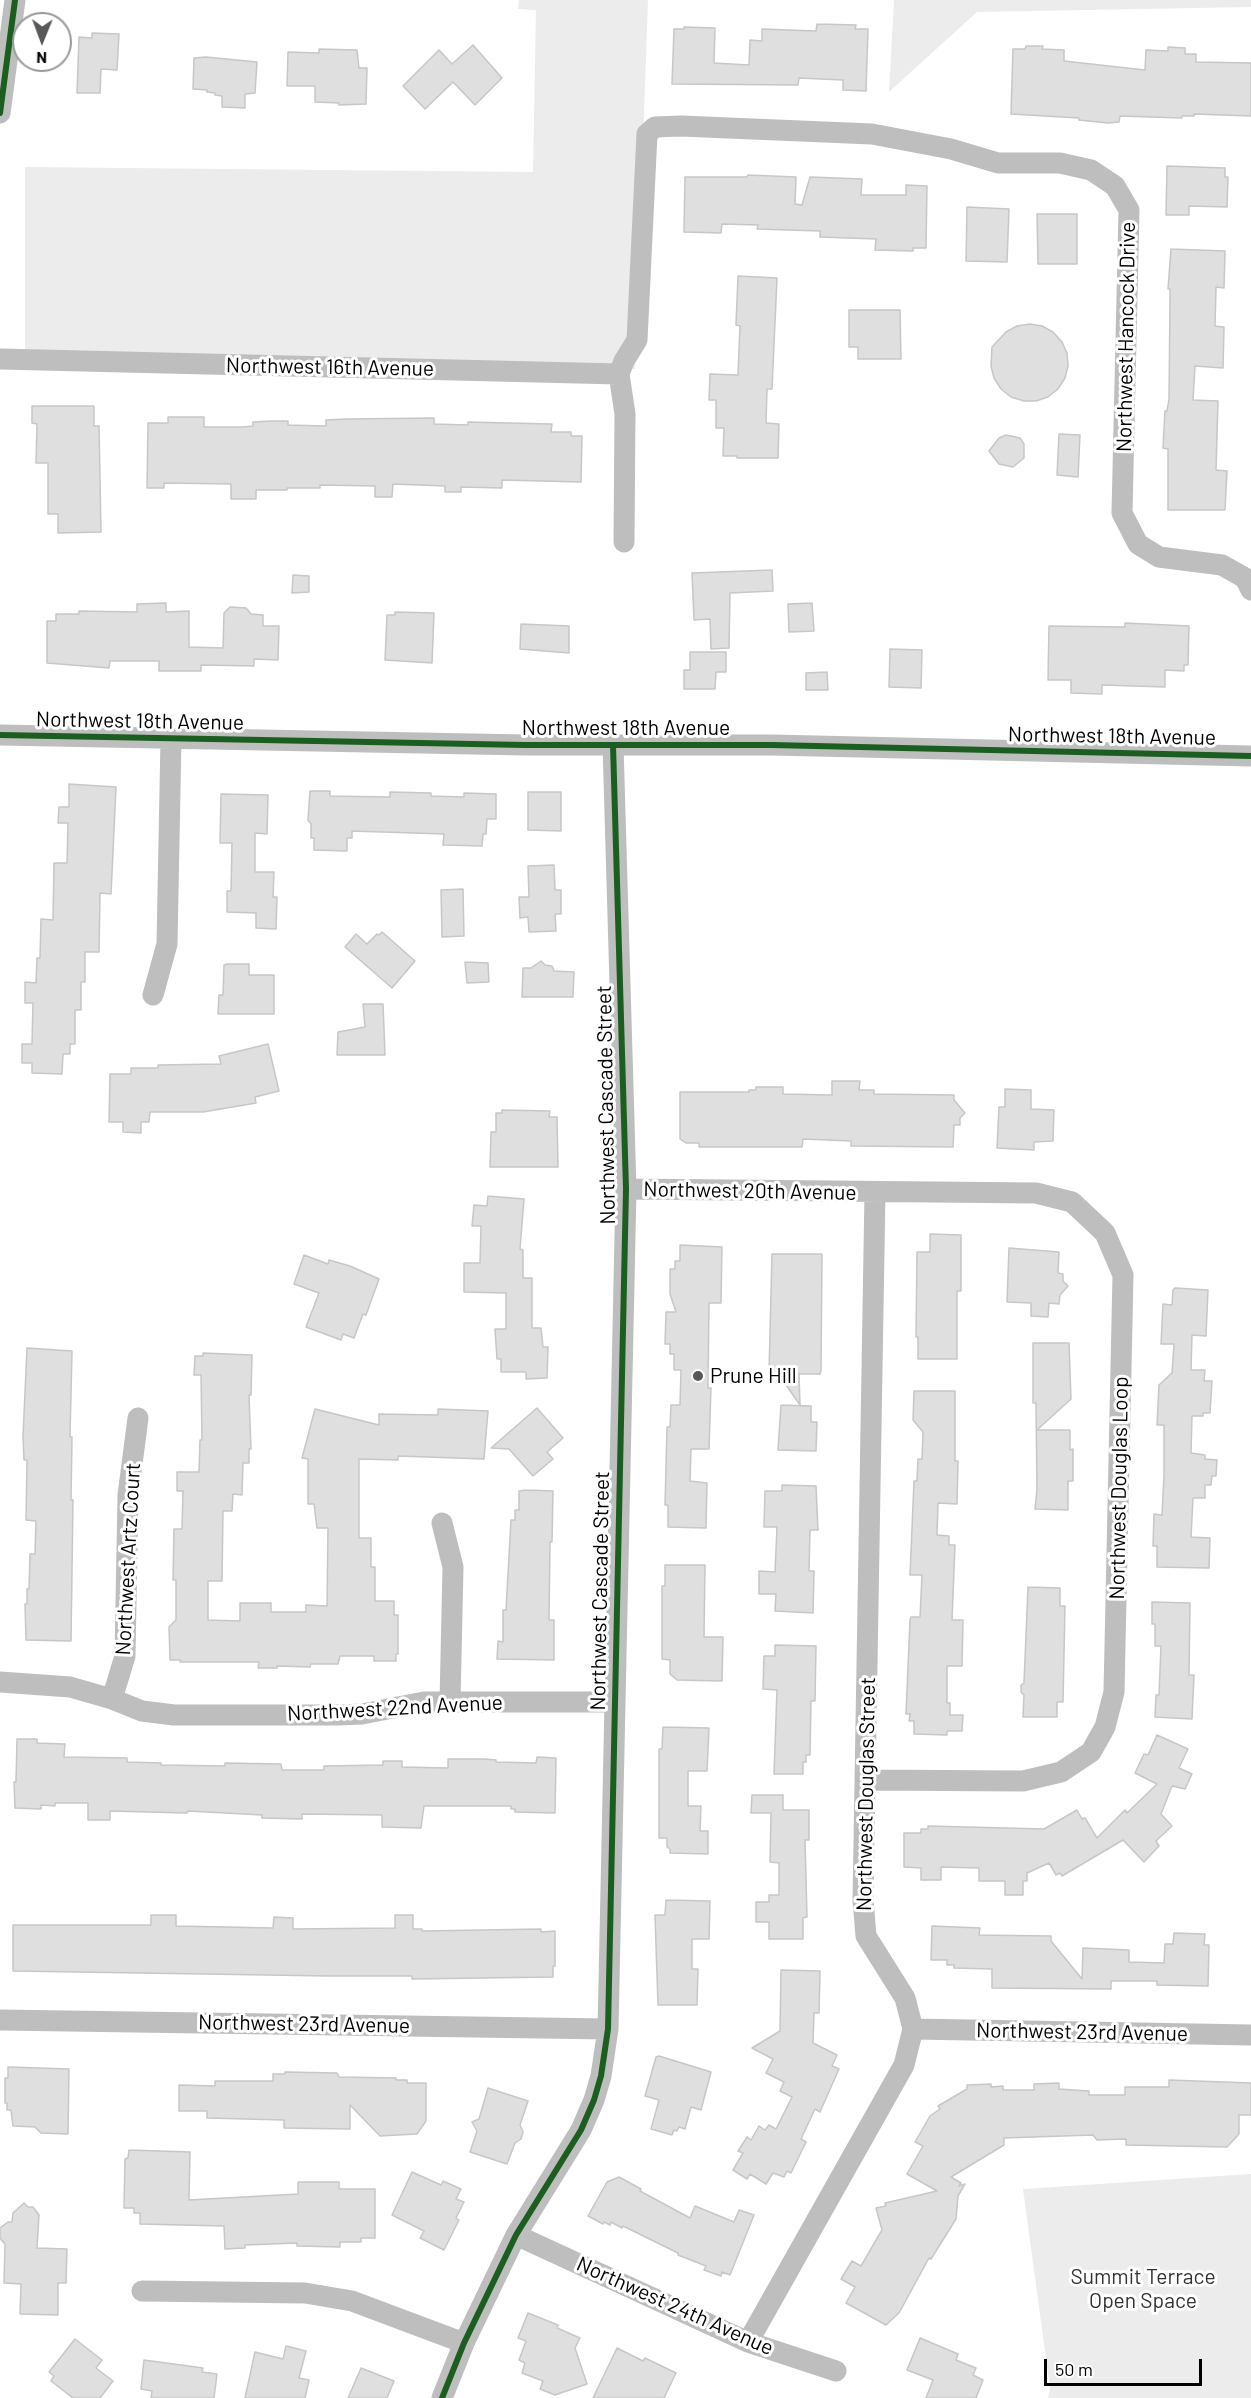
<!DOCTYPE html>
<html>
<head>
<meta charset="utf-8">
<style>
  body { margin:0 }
  #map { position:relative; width:1251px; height:2398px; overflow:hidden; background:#fff; font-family:Barlow,sans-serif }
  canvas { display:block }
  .north { position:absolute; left:12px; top:12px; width:60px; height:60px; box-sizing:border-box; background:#fff; border:2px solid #999; border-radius:50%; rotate:181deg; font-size:16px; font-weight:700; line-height:24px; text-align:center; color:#000 }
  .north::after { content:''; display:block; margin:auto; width:21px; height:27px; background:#595959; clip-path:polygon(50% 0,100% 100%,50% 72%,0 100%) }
  .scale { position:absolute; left:1044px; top:2359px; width:158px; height:27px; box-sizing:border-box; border:3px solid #000; border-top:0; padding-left:8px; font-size:18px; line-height:21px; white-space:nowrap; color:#000; -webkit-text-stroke:4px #fff; paint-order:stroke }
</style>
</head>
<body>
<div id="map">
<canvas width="1251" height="2398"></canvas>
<div class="north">N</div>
<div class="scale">50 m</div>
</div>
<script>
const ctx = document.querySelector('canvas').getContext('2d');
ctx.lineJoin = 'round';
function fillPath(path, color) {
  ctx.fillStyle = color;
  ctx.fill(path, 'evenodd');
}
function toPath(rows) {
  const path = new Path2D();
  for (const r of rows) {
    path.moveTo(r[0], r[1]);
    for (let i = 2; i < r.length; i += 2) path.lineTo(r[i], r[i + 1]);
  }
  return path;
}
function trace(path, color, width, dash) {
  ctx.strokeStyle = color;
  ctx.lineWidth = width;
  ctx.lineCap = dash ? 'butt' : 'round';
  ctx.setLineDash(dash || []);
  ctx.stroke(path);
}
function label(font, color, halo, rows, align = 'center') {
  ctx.font = font + ' Barlow,sans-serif';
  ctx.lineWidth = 6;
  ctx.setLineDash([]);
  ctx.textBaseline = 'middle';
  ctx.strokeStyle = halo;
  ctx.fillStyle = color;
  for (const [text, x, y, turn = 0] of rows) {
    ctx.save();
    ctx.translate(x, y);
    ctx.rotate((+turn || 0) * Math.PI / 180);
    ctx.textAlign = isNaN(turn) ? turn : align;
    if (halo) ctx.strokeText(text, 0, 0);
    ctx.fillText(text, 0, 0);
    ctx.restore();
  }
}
const green = toPath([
  [519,0,648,0,635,369,25,351,25,167,533,172,536,10,518,9],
  [894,0,1251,0,1251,7,977,12,889,92],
  [1251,2174,1251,2398,1048,2398,1050,2388,1023,2189]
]);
const building = toPath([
  [817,24,856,25,855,29,868,29,866,91,843,90,843,80,799,78,798,85,672,84,674,29,684,29,684,27,715,28,714,63,749,65,750,40,762,41,762,29,816,31,817,24],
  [92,33,119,34,117,70,101,69,100,93,77,93,79,37,92,38,92,33],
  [473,45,502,78,475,105,453,82,425,109,403,86,439,50,452,64,473,45],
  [1026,46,1043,46,1042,49,1064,50,1064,61,1145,70,1146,50,1168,51,1168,47,1185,48,1185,54,1196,54,1196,62,1251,63,1251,116,1194,114,1194,116,1182,116,1182,118,1120,116,1119,122,1108,123,1079,120,1079,118,1011,114,1013,49,1025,49,1026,46],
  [319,49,357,50,359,68,367,68,366,104,339,105,339,103,315,102,315,86,287,86,288,52,319,53,319,49],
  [206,57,257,62,255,93,245,94,245,108,222,107,222,96,215,95,215,93,207,92,207,90,193,89,194,58,206,57],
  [1167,166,1225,168,1225,177,1228,177,1227,207,1189,206,1189,215,1166,215,1167,166],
  [748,175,796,177,795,204,802,205,810,177,862,179,861,195,906,195,906,185,927,186,926,248,913,248,913,251,875,250,876,239,820,237,820,231,757,229,758,225,722,224,721,233,684,232,685,177,747,177,748,175],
  [967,207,1009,209,1007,262,966,261,967,207],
  [1037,214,1077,214,1077,264,1038,264,1037,214],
  [1171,249,1225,251,1224,288,1216,287,1215,326,1224,327,1223,368,1195,366,1193,400,1218,401,1216,470,1227,471,1225,510,1168,510,1168,449,1163,448,1165,411,1167,411,1169,399,1170,298,1170,289,1168,289,1171,249],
  [738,276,777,278,772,389,767,389,766,423,779,424,778,458,737,458,737,456,723,456,724,428,716,428,716,400,709,400,710,374,738,375,740,326,736,325,738,276],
  [849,310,900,310,901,359,858,359,858,347,849,347,849,310],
  [1030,324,1042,326,1053,332,1062,342,1067,353,1068,366,1065,378,1058,389,1048,397,1036,401,1024,401,1011,397,1001,389,994,378,991,366,992,347,1006,332,1017,326,1030,324],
  [32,406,94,406,94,426,99,426,101,532,58,533,58,514,48,514,48,463,36,463,37,424,32,423,32,406],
  [168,417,204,417,204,427,243,427,253,426,253,422,272,421,288,421,288,425,326,426,326,420,346,419,434,418,434,424,468,425,468,422,552,424,551,432,571,432,571,436,582,436,581,482,502,480,502,488,461,487,461,492,445,492,445,486,393,484,392,497,375,497,375,486,320,485,320,488,287,488,287,490,256,490,256,499,231,499,231,484,164,483,164,488,147,488,148,423,168,423,168,417],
  [1059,434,1080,435,1078,477,1057,475,1059,434],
  [1006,435,1020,438,1024,444,1024,458,1013,467,999,464,989,451,999,438,1006,435],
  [772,570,773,591,730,593,729,648,711,649,710,619,694,620,692,573,772,570],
  [293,575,309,576,309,592,292,593,293,575],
  [166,603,166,612,189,611,189,647,223,648,224,613,230,607,246,608,251,614,263,615,263,626,279,626,278,660,254,659,254,666,201,665,201,671,159,671,159,661,110,661,109,668,47,663,47,621,56,621,56,614,79,614,79,611,137,612,137,604,166,603],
  [812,603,814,631,789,632,788,604,812,603],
  [395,612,434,613,432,663,385,660,387,615,395,615,395,612],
  [1125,623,1189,626,1188,665,1184,665,1184,671,1165,670,1165,687,1102,685,1102,694,1071,693,1071,680,1048,680,1049,626,1125,627,1125,623],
  [521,624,569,626,569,653,520,649,521,624],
  [890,649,922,650,921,688,889,687,890,649],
  [690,652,726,652,726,672,716,672,715,689,684,689,684,670,690,670,690,652],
  [827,672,828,690,806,690,806,673,827,672],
  [69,784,116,787,111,894,100,893,99,952,85,952,85,982,81,982,81,1010,75,1010,75,1044,70,1044,70,1054,63,1054,62,1074,32,1073,32,1063,22,1063,22,1044,32,1044,33,1003,25,1003,25,982,36,983,37,958,40,958,41,919,53,920,54,863,67,863,68,823,58,823,59,807,69,807,69,784],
  [310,791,330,791,330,796,390,797,390,792,431,793,431,796,464,797,464,793,496,794,496,819,487,819,486,834,483,834,482,846,443,845,444,834,352,831,352,838,347,838,347,851,314,850,314,838,311,838,311,824,308,820,310,791],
  [528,792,561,792,561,831,528,830,528,792],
  [221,794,268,795,267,834,255,833,255,872,274,872,273,897,277,897,276,929,256,928,256,913,227,912,227,891,231,891,232,843,220,843,221,794],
  [554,865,555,890,561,890,561,914,555,914,556,931,529,932,528,917,520,918,519,897,529,897,528,866,554,865],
  [463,889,464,936,442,937,441,890,463,889],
  [382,932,415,961,392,988,345,947,356,934,367,944,377,934,379,935,382,932],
  [541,961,545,965,552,966,554,971,574,972,573,997,522,997,523,968,531,968,541,961],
  [465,962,488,963,489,982,467,983,465,962],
  [227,964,249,964,249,975,274,975,274,1014,218,1014,219,995,223,995,224,965,227,964],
  [363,1004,383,1004,385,1055,337,1055,338,1032,365,1027,363,1004],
  [268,1044,279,1091,255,1097,256,1103,203,1112,150,1112,149,1122,141,1122,141,1133,123,1132,123,1122,109,1122,110,1074,131,1074,131,1068,158,1068,158,1065,221,1064,219,1056,268,1044],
  [832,1081,860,1081,859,1090,874,1090,874,1094,954,1095,954,1100,965,1113,960,1118,960,1125,954,1125,953,1147,851,1146,851,1141,803,1139,802,1147,699,1147,699,1143,686,1143,680,1139,680,1092,749,1092,749,1090,756,1090,756,1087,783,1087,783,1094,832,1095,832,1081],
  [1005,1089,1031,1090,1031,1109,1054,1110,1053,1141,1034,1142,1034,1150,997,1148,999,1107,1005,1107,1005,1089],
  [502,1110,550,1111,549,1117,557,1117,558,1167,490,1167,491,1132,496,1132,496,1113,502,1113,502,1110],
  [488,1196,524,1199,520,1249,523,1250,523,1278,532,1278,532,1328,541,1328,543,1347,548,1347,547,1378,526,1379,526,1372,501,1372,501,1359,497,1359,495,1329,506,1329,506,1293,464,1292,464,1263,480,1263,481,1226,472,1226,474,1205,487,1206,488,1196],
  [930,1234,961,1235,961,1291,957,1291,957,1359,918,1359,918,1337,916,1337,917,1252,930,1252,930,1234],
  [680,1245,722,1247,721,1303,709,1303,708,1388,711,1388,709,1449,691,1449,690,1481,707,1483,706,1528,668,1527,668,1505,665,1505,667,1427,670,1427,671,1405,680,1405,681,1370,674,1370,674,1354,670,1354,670,1344,665,1344,666,1312,676,1312,670,1294,670,1269,675,1269,675,1261,680,1261,680,1245],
  [1009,1248,1059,1252,1058,1273,1063,1274,1063,1281,1068,1286,1060,1295,1059,1304,1049,1303,1048,1317,1031,1316,1031,1303,1007,1302,1009,1248],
  [772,1254,822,1254,821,1370,820,1374,799,1374,800,1405,777,1372,769,1372,772,1254],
  [304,1255,328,1264,329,1260,350,1266,379,1279,366,1315,363,1314,354,1338,343,1334,341,1340,306,1327,319,1293,294,1284,304,1255],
  [1175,1288,1208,1290,1206,1336,1192,1335,1191,1370,1205,1370,1204,1381,1212,1381,1210,1413,1203,1413,1203,1416,1192,1416,1191,1453,1205,1455,1205,1459,1217,1460,1216,1476,1212,1476,1211,1485,1205,1485,1205,1498,1193,1498,1191,1537,1210,1538,1209,1568,1157,1567,1157,1546,1153,1546,1154,1514,1162,1515,1164,1476,1164,1425,1157,1425,1159,1385,1172,1373,1174,1344,1161,1344,1163,1304,1172,1305,1173,1290,1175,1288],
  [1033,1343,1069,1343,1071,1399,1037,1430,1070,1430,1070,1450,1073,1449,1073,1481,1068,1481,1068,1510,1035,1509,1037,1489,1036,1403,1033,1403,1033,1343],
  [27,1348,72,1351,70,1437,72,1437,71,1500,73,1500,71,1641,26,1640,25,1604,27,1604,27,1589,29,1589,30,1554,35,1554,36,1521,26,1520,27,1460,24,1460,23,1437,27,1348],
  [203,1353,252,1355,251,1395,249,1395,251,1449,249,1449,249,1463,243,1463,242,1495,233,1494,232,1511,223,1511,222,1581,208,1581,208,1620,240,1621,240,1603,271,1603,271,1612,306,1612,306,1605,327,1606,328,1528,317,1528,314,1504,308,1504,308,1459,302,1458,315,1409,379,1425,379,1414,438,1415,438,1409,488,1411,484,1459,398,1456,398,1460,359,1459,359,1538,371,1538,371,1567,375,1567,375,1601,394,1601,394,1615,398,1615,398,1654,396,1654,396,1661,374,1661,374,1656,340,1656,338,1664,311,1664,310,1667,277,1666,277,1668,258,1668,259,1662,180,1662,180,1660,170,1660,169,1627,176,1620,176,1580,173,1580,174,1529,182,1529,183,1491,177,1491,177,1472,199,1472,200,1440,202,1440,201,1375,194,1375,195,1356,203,1356,203,1353],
  [914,1391,955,1391,955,1461,958,1461,957,1504,938,1503,937,1535,949,1536,949,1545,955,1545,952,1620,963,1620,962,1666,947,1666,947,1703,950,1703,950,1715,963,1715,962,1731,947,1731,947,1735,914,1734,914,1721,909,1721,910,1714,906,1714,910,1620,911,1617,920,1617,922,1575,910,1575,914,1481,917,1481,918,1459,922,1459,923,1432,913,1420,914,1391],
  [781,1405,811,1406,811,1422,817,1422,816,1451,778,1450,781,1405],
  [537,1408,563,1438,547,1452,553,1459,533,1476,509,1449,491,1448,537,1408],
  [782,1485,816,1486,818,1530,810,1530,809,1571,814,1571,813,1613,775,1611,776,1594,759,1594,759,1571,775,1572,777,1527,764,1527,765,1491,782,1491,782,1485],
  [526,1490,553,1491,552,1542,550,1542,549,1620,554,1620,554,1660,497,1659,498,1641,503,1642,503,1610,506,1610,511,1520,515,1520,515,1510,519,1510,519,1491,526,1490],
  [665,1565,705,1565,704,1637,723,1637,722,1681,677,1680,670,1674,670,1660,662,1659,662,1586,665,1586,665,1565],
  [1028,1587,1060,1588,1060,1606,1065,1606,1063,1702,1057,1702,1057,1717,1023,1717,1024,1695,1021,1692,1021,1685,1024,1683,1028,1587],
  [1152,1602,1190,1603,1189,1675,1194,1675,1192,1719,1155,1717,1156,1695,1159,1695,1161,1646,1155,1646,1155,1624,1152,1624,1152,1602],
  [775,1645,816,1646,815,1701,811,1701,810,1755,806,1755,806,1762,803,1762,803,1774,774,1774,777,1690,763,1689,764,1656,775,1656,775,1645],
  [663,1727,709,1728,707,1771,688,1771,688,1806,701,1806,700,1831,708,1831,708,1854,670,1853,670,1849,667,1847,667,1838,659,1838,659,1749,662,1749,663,1727],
  [1157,1735,1188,1749,1179,1768,1192,1774,1185,1789,1172,1786,1161,1814,1172,1826,1156,1841,1159,1846,1144,1862,1123,1840,1062,1876,1060,1873,1056,1875,1049,1863,1027,1873,1027,1881,1023,1881,1023,1895,1005,1895,1005,1881,979,1881,979,1868,941,1867,941,1880,921,1880,921,1868,904,1867,904,1833,921,1833,921,1829,928,1829,928,1826,1044,1829,1077,1810,1082,1819,1085,1818,1097,1838,1125,1810,1127,1813,1157,1784,1135,1773,1144,1754,1148,1755,1157,1735],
  [17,1739,37,1739,37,1743,65,1744,64,1757,127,1758,127,1762,161,1763,161,1765,225,1766,225,1763,281,1764,282,1770,324,1770,324,1766,383,1765,383,1761,402,1761,402,1767,448,1768,448,1759,485,1759,496,1760,496,1762,536,1763,537,1757,556,1758,555,1813,515,1812,515,1809,511,1809,511,1806,424,1806,421,1828,382,1827,382,1815,302,1814,302,1819,262,1818,262,1815,188,1811,187,1813,110,1811,110,1820,88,1820,88,1803,55,1803,55,1806,41,1805,41,1809,15,1808,14,1782,16,1782,17,1739],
  [752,1795,783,1795,783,1810,809,1810,809,1840,805,1840,807,1917,803,1918,803,1939,769,1939,769,1922,756,1922,756,1902,769,1902,769,1895,779,1895,779,1863,770,1862,771,1813,751,1813,752,1795],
  [666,1900,710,1901,709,1939,692,1939,692,1969,698,1969,697,2005,658,2005,655,1915,665,1915,666,1900],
  [151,1915,176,1915,176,1926,273,1928,274,1917,293,1918,293,1929,395,1928,395,1915,413,1915,413,1929,422,1929,422,1931,541,1929,541,1932,555,1931,555,1966,553,1966,553,1977,412,1979,412,1976,330,1976,13,1971,13,1925,151,1925,151,1915],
  [932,1926,980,1928,979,1935,1051,1936,1051,1941,1082,1979,1083,1948,1129,1950,1129,1962,1164,1963,1165,1944,1173,1944,1174,1933,1205,1934,1204,1945,1209,1945,1208,1986,1157,1985,1157,1981,1111,1981,1111,1989,992,1988,992,1969,954,1968,954,1965,947,1965,947,1960,931,1960,932,1926],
  [781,1970,820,1971,819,2013,814,2013,813,2043,837,2055,832,2066,839,2069,820,2112,815,2109,801,2139,806,2142,791,2173,787,2171,784,2177,773,2173,766,2184,750,2174,747,2179,733,2170,743,2153,738,2151,747,2137,751,2140,759,2126,765,2130,769,2125,776,2129,792,2097,780,2091,784,2082,766,2073,773,2059,752,2048,780,2031,781,1970],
  [659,2056,711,2072,701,2110,691,2107,685,2129,679,2127,677,2131,674,2130,672,2135,651,2129,659,2100,645,2096,656,2057,659,2056],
  [8,2067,69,2069,68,2134,41,2133,35,2127,13,2126,11,2110,7,2110,7,2103,5,2103,5,2078,8,2078,8,2067],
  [285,2072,337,2073,339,2077,396,2078,396,2080,407,2080,407,2083,426,2083,426,2121,417,2134,380,2136,350,2105,350,2129,284,2128,284,2120,207,2118,207,2111,179,2111,179,2085,215,2086,215,2081,273,2081,273,2074,285,2074,285,2072],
  [1169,2080,1251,2083,1251,2115,1239,2115,1239,2134,1227,2147,1126,2145,1126,2139,1097,2140,1093,2135,1004,2138,1004,2145,951,2177,961,2183,959,2186,965,2184,958,2196,956,2219,931,2259,929,2258,899,2313,886,2325,846,2303,855,2287,841,2279,852,2261,861,2266,882,2230,876,2208,886,2206,885,2203,937,2191,907,2174,923,2146,915,2142,930,2116,940,2109,938,2106,967,2089,967,2085,991,2084,991,2087,1003,2086,1003,2090,1034,2090,1034,2084,1059,2083,1059,2089,1089,2091,1089,2095,1125,2095,1125,2087,1169,2087,1169,2080],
  [488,2088,528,2101,520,2125,523,2132,521,2139,515,2143,507,2164,470,2152,477,2131,472,2122,479,2119,488,2088],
  [129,2150,190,2152,189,2200,298,2194,298,2182,339,2182,339,2189,375,2189,375,2238,361,2238,361,2242,340,2242,340,2247,297,2246,297,2243,245,2245,245,2248,225,2249,224,2226,140,2224,140,2213,134,2213,134,2208,124,2208,125,2159,128,2158,129,2150],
  [412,2172,441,2185,443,2181,461,2189,456,2199,464,2202,456,2218,459,2220,444,2250,420,2238,424,2231,392,2215,412,2172],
  [619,2177,641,2189,640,2191,690,2218,695,2206,734,2222,739,2210,754,2215,730,2275,722,2272,721,2276,704,2270,706,2266,678,2255,678,2253,623,2226,622,2228,611,2222,610,2225,604,2222,603,2224,588,2216,607,2182,619,2177],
  [24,2203,28,2207,33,2207,39,2215,37,2248,67,2249,66,2283,58,2283,58,2315,20,2314,21,2284,4,2283,5,2244,0,2238,0,2228,8,2222,12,2222,13,2213,24,2203],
  [528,2313,558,2325,557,2328,580,2338,575,2348,587,2384,555,2395,540,2389,543,2381,522,2373,525,2363,519,2360,526,2341,518,2338,528,2313],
  [920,2338,958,2354,956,2360,976,2368,973,2375,983,2380,976,2398,926,2398,933,2380,907,2370,920,2338],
  [75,2339,102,2360,96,2368,113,2381,100,2398,73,2398,51,2381,54,2376,49,2372,75,2339],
  [286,2346,306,2351,299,2378,309,2380,305,2398,245,2398,255,2352,283,2359,286,2346],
  [617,2348,643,2361,645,2358,676,2373,664,2398,593,2398,617,2348],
  [144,2360,203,2368,202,2372,217,2374,214,2398,151,2398,152,2391,141,2389,144,2360],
  [361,2368,394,2381,387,2398,348,2398,361,2368]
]);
const minor = toPath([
  [0,113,15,0],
  [0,359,619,374,625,414,624,542],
  [619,374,624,361,637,340,647,134,655,127,681,126,872,134,951,149,998,163,1060,163,1091,170,1115,186,1129,210,1122,513,1138,544,1159,557,1222,565,1245,578,1251,590],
  [0,735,525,745,772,745,1251,756],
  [153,995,167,944,171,738],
  [626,1189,1036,1193,1072,1202,1105,1233,1123,1275,1114,1692,1105,1727,1091,1752,1061,1772,1023,1781,866,1780],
  [442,1523,453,1567,450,1702],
  [0,1682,70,1687,112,1699,142,1711,174,1715,338,1715,362,1714,424,1702,615,1702],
  [112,1699,125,1656,128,1495,138,1418],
  [0,2020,608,2029],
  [913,2029,1251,2035],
  [516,2235,748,2342,836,2371],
  [142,2291,305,2293,352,2301,464,2343],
  [748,2342,904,2065,913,2029,905,1998,866,1936,863,1900,875,1192],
  [442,2398,464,2343,516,2235,581,2130,594,2100,601,2076,608,2029,626,1189,613,745]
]);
const cycleway = toPath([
  [0,113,15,0],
  [0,735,525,745,772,745,1251,756],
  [442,2398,464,2343,516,2235,581,2130,594,2100,601,2076,608,2029,626,1189,613,745]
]);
const markers = [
  [698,1376,6,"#595959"]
];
const streetNames = [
  ["Northwest Hancock Drive",1126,337,-89],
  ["Northwest 16th Avenue",330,367,1],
  ["Northwest 18th Avenue",140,721,1],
  ["Northwest 18th Avenue",626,728],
  ["Northwest 18th Avenue",1112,736,1],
  ["Northwest Cascade Street",606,1105,-91],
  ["Northwest 20th Avenue",750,1191,1],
  ["Northwest Douglas Loop",1119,1488,-89],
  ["Northwest Artz Court",128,1559,-87],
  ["Northwest Cascade Street",600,1591,-89],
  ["Northwest 22nd Avenue",395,1708,-3],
  ["Northwest Douglas Street",866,1794,-89],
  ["Northwest 23rd Avenue",304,2024,1],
  ["Northwest 23rd Avenue",1082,2032,1],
  ["Northwest 24th Avenue",675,2306,24]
];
const poiNames = [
  ["Prune Hill",710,1376]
];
const parkNames = [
  ["Summit Terrace",1143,2277],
  ["Open Space",1143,2301]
];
fillPath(green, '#ececec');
fillPath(building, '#dfdfdf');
trace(building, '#c7c7c7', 1.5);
trace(minor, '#bebebe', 21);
trace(cycleway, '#1b5e20', 6);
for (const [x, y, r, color] of markers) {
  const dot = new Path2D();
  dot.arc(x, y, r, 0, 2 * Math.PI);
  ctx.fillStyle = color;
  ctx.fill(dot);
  trace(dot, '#fff', 2);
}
label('21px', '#000', '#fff', streetNames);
label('21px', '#000', '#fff', poiNames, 'left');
label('21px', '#333', '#fff', parkNames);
</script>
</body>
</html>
